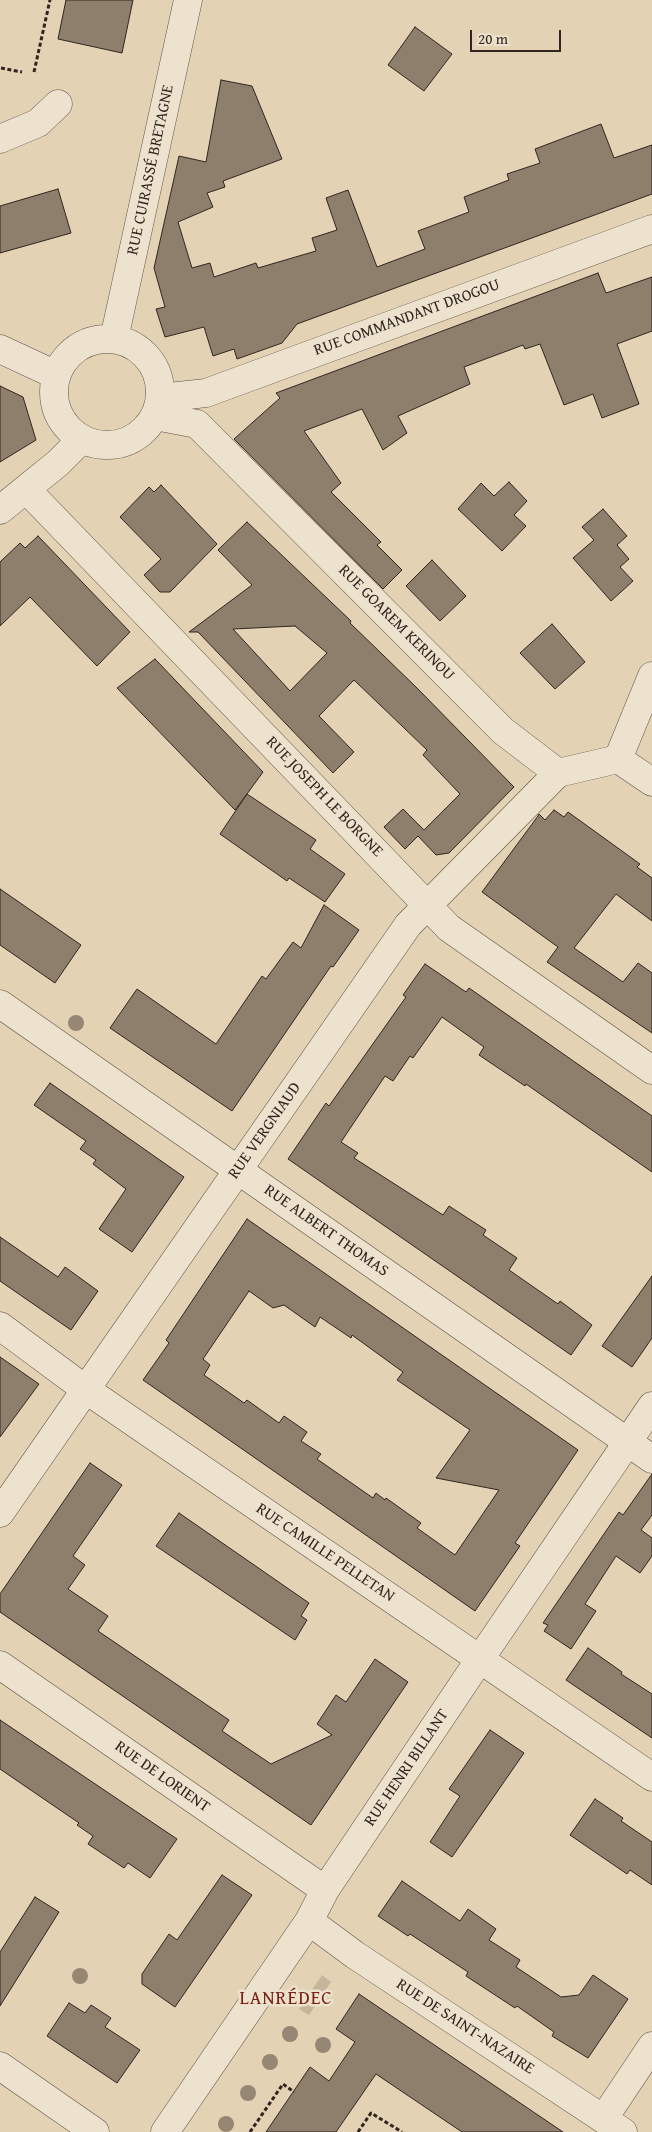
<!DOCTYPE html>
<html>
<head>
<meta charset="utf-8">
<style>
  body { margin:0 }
  #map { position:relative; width:652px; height:2132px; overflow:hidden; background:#e4d2b4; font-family:"Gentium Book Plus",serif }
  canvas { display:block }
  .scale { position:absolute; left:470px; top:30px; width:91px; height:22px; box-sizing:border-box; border:2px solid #30251f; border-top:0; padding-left:6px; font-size:15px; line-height:18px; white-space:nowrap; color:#30251f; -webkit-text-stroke:4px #ede2ce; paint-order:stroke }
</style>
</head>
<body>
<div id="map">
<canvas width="652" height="2132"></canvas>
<div class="scale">20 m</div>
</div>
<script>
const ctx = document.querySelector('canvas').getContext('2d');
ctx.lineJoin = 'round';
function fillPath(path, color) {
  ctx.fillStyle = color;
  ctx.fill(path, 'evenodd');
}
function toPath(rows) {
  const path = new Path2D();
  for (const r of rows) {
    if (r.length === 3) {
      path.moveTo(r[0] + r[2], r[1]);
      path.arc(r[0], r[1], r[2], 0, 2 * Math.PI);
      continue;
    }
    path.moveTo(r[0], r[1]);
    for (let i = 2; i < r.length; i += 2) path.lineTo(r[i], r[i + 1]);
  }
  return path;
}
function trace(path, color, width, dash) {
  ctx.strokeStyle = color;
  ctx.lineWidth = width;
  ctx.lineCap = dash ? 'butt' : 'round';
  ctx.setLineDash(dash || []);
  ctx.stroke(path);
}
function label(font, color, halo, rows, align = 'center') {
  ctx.font = font + ' "Gentium Book Plus",serif';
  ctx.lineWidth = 5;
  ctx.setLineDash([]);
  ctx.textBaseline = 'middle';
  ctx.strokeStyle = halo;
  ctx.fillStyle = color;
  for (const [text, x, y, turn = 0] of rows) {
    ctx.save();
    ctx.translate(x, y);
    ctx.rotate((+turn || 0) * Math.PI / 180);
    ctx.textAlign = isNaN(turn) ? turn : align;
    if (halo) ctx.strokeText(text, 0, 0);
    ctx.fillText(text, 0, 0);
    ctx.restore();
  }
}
const green = toPath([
  [322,1975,331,1982,309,2015,299,2009]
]);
const building = toPath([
  [66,0,133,0,122,53,58,39,66,0],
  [415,27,452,54,424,91,388,65,415,27],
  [221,80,252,86,282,159,223,181,225,187,207,193,213,207,178,222,192,268,210,263,214,277,256,263,258,268,316,251,312,238,337,230,326,198,348,190,377,267,425,249,418,231,469,212,464,197,509,180,507,174,540,163,535,149,601,124,614,158,652,145,652,194,297,324,282,343,237,359,234,349,213,356,204,327,165,337,156,309,165,307,154,268,179,156,206,162,221,80],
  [58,189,71,233,0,253,0,206,58,189],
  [598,273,606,293,652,277,652,331,617,344,639,404,602,418,593,394,564,405,540,344,525,349,523,345,464,367,470,384,398,416,407,433,383,450,362,409,304,431,341,483,331,492,381,542,377,545,402,570,383,589,234,439,280,398,276,393,598,273],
  [0,386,23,397,36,440,0,462,0,386],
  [509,482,527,501,514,515,526,526,502,551,458,509,481,483,494,496,509,482],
  [161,485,217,544,170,592,160,592,144,575,161,559,120,517,149,487,154,492,161,485],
  [603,509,627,536,617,545,629,559,620,567,633,581,611,601,573,558,594,540,582,527,603,509],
  [247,522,351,621,350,623,417,688,514,787,449,853,436,855,418,836,405,849,384,827,403,809,424,830,460,794,423,755,427,750,354,680,319,716,354,752,333,773,198,632,189,632,252,585,218,550,247,522],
  [295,626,327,653,290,691,233,629,295,626],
  [38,536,130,632,97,666,30,597,0,626,0,562,20,543,25,548,38,536],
  [432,560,466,596,440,621,406,586,432,560],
  [552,624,585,662,555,689,520,653,552,624],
  [155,659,263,772,247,794,316,840,310,849,345,874,325,902,289,878,287,881,220,834,247,794,235,810,117,688,155,659],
  [554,810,564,817,568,812,640,864,637,867,652,878,652,921,616,894,574,948,623,982,638,963,652,973,652,1033,547,962,558,947,482,892,538,816,539,814,545,820,554,810],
  [0,889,81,945,55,983,0,945,0,889],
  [324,905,359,930,333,967,331,966,232,1111,110,1028,137,989,216,1044,262,976,266,979,293,942,301,948,324,905],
  [425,964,466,992,469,988,652,1116,652,1172,526,1084,525,1086,479,1055,484,1047,442,1017,413,1058,410,1056,393,1081,385,1076,341,1142,358,1153,354,1158,443,1215,449,1206,486,1230,483,1235,517,1258,509,1270,558,1304,560,1301,592,1325,571,1355,288,1159,326,1103,329,1106,406,997,403,995,425,964],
  [50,1083,184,1177,132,1252,99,1229,126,1189,93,1164,96,1160,80,1149,86,1141,34,1105,50,1083],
  [247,1219,578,1450,515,1543,520,1546,475,1611,143,1380,169,1343,166,1340,247,1219],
  [249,1291,273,1308,284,1305,315,1327,320,1317,351,1338,352,1335,403,1372,397,1380,470,1430,436,1478,499,1490,455,1555,417,1528,421,1523,386,1498,385,1500,376,1493,373,1498,317,1459,321,1454,301,1441,307,1432,284,1416,279,1423,247,1400,244,1403,204,1375,210,1365,203,1359,249,1291],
  [0,1237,58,1277,65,1267,98,1291,71,1330,0,1281,0,1237],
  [652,1276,652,1338,632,1367,602,1346,652,1276],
  [0,1357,39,1384,0,1437,0,1357],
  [90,1463,122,1485,73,1556,85,1565,68,1589,108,1616,98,1631,229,1720,222,1731,271,1764,332,1735,317,1724,336,1695,346,1702,375,1659,408,1682,311,1825,0,1612,0,1594,90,1463],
  [652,1474,652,1515,641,1530,652,1538,652,1556,640,1573,616,1556,585,1604,596,1611,571,1649,544,1631,548,1625,543,1623,619,1512,623,1515,652,1474],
  [179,1513,309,1603,301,1616,307,1620,295,1640,156,1546,179,1513],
  [588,1648,622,1672,621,1674,652,1694,652,1738,566,1680,588,1648],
  [0,1720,177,1839,150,1878,128,1863,124,1868,88,1844,93,1836,77,1825,79,1823,0,1769,0,1720],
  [490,1730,524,1753,452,1857,430,1842,460,1796,449,1789,490,1730],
  [595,1799,623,1818,621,1821,652,1842,652,1885,630,1870,627,1874,570,1835,595,1799],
  [222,1875,252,1895,175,2007,142,1984,142,1974,169,1934,177,1940,222,1875],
  [402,1881,460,1921,468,1909,496,1929,489,1940,520,1960,516,1967,561,1997,579,1995,593,1975,628,1999,588,2058,552,2036,554,2032,517,2006,515,2008,466,1976,468,1972,410,1934,408,1936,378,1916,402,1881],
  [35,1897,59,1912,0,2006,0,1952,35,1897],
  [359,1994,563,2132,462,2132,376,2074,336,2132,266,2132,310,2067,329,2081,355,2042,336,2029,359,1994],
  [69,2003,85,2013,91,2005,111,2018,105,2027,140,2050,117,2083,47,2036,69,2003]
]);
const path = toPath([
  [1,68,22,72],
  [34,72,50,0],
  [250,2132,283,2084,294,2092],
  [358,2132,371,2113,402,2132]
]);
const minor = toPath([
  [0,139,38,123,58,104],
  [107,392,53],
  [114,339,188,0],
  [0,349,56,375],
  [160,398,206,393,652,229],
  [155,416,197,424,503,731,558,773],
  [26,489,449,928,652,1070],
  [0,510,58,463,81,440],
  [618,759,652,676],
  [558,773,618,759,652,782],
  [0,1004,652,1459],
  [0,1326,85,1389,652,1777],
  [0,1513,408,925,558,773],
  [0,1665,325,1890],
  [309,1921,355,1955,623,2132],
  [0,2066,95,2132],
  [604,2118,652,2046],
  [165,2132,309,1921,325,1890,480,1659,652,1406]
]);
const trees = [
  [76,1023],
  [80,1976],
  [290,2034],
  [323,2045],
  [270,2062],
  [248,2093],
  [226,2124]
];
const streetNames = [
  ["RUE CUIRASSÉ BRETAGNE",151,170,-78],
  ["RUE COMMANDANT DROGOU",407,318,-20],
  ["RUE GOAREM KERINOU",396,623,45],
  ["RUE JOSEPH LE BORGNE",324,797,46],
  ["RUE VERGNIAUD",265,1131,-55],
  ["RUE ALBERT THOMAS",326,1231,35],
  ["RUE CAMILLE PELLETAN",325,1553,34],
  ["RUE HENRI BILLANT",407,1768,-56],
  ["RUE DE LORIENT",162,1777,35],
  ["RUE DE SAINT-NAZAIRE",465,2027,33]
];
const quarterNames = [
  ["LANRÉDEC",286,1999]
];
fillPath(green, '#c5b59b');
fillPath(building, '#8e7f6c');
trace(building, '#30251f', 1);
trace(minor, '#5d5044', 29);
trace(path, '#30251f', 3, [4, 2.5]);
trace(minor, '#ede2ce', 28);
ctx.fillStyle = '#958773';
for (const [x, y] of trees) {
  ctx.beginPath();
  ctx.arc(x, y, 8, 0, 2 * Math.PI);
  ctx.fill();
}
label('16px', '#30251f', '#ede2ce', streetNames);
ctx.letterSpacing = '1px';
label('19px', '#7a1f14', '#ede2ce', quarterNames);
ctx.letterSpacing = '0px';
</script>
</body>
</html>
